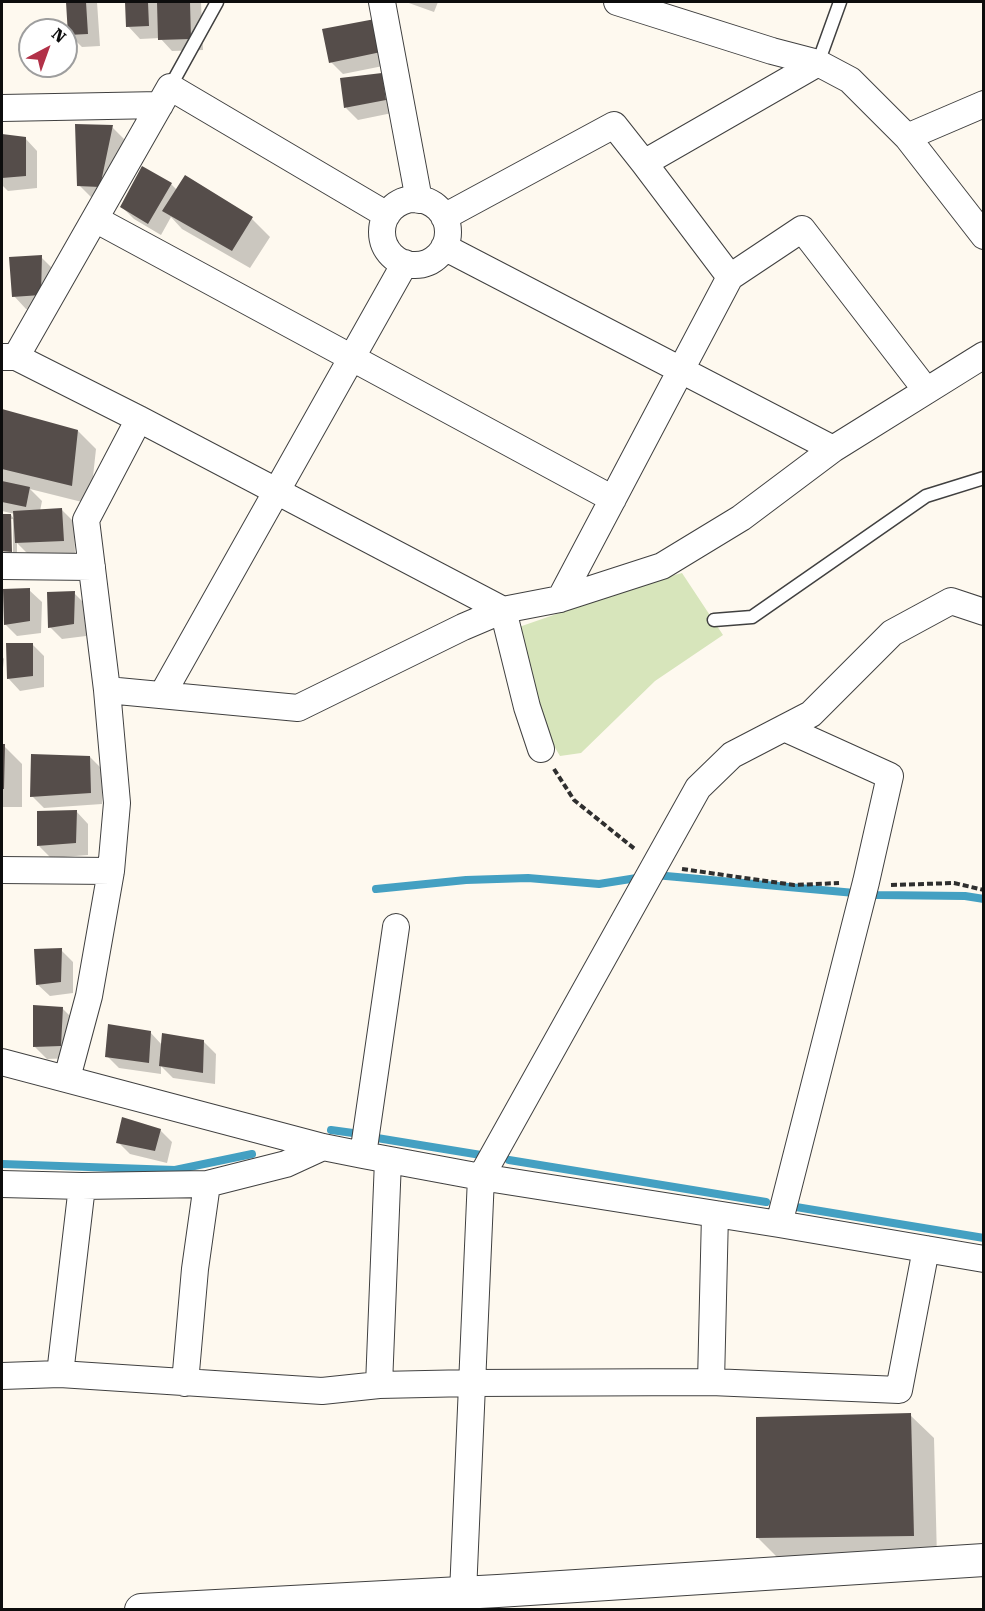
<!DOCTYPE html>
<html>
<head>
<meta charset="utf-8">
<style>
  body { margin:0 }
  #map { position:relative; width:985px; height:1611px; overflow:hidden; background:#fef9ef; font-family:"Roboto Serif",serif }
  canvas { display:block }
  .frame { position:absolute; inset:0; border:3px solid #0d0d0d; pointer-events:none }
  .north { position:absolute; left:18px; top:18px; width:60px; height:60px; box-sizing:border-box; background:#fff; border:2px solid #9e9e9e; border-radius:50%; rotate:41deg; font-size:16px; font-weight:700; line-height:24px; text-align:center; color:#0d0d0d }
  .north::after { content:''; display:block; margin:auto; width:21px; height:27px; background:#b23148; clip-path:polygon(50% 0,100% 100%,50% 72%,0 100%) }
</style>
</head>
<body>
<div id="map">
<canvas width="985" height="1611"></canvas>
<div class="frame"></div>
<div class="north">N</div>
</div>
<script>
const ctx = document.querySelector('canvas').getContext('2d');
ctx.lineJoin = 'round';
function fillPath(path, color) {
  ctx.fillStyle = color;
  ctx.fill(path, 'evenodd');
}
function toPath(rows) {
  const path = new Path2D();
  for (const r of rows) {
    if (r.length === 3) {
      path.moveTo(r[0] + r[2], r[1]);
      path.arc(r[0], r[1], r[2], 0, 2 * Math.PI);
      continue;
    }
    path.moveTo(r[0], r[1]);
    for (let i = 2; i < r.length; i += 2) path.lineTo(r[i], r[i + 1]);
  }
  return path;
}
function trace(path, color, width, dash) {
  ctx.strokeStyle = color;
  ctx.lineWidth = width;
  ctx.lineCap = dash ? 'butt' : 'round';
  ctx.setLineDash(dash || []);
  ctx.stroke(path);
}
const green = toPath([
  [682,573,723,635,655,681,581,753,560,756,530,706,519,627,649,582]
]);
const shadow = toPath([
  [67,2,97,2,100,46,82,47,70,35],
  [127,2,201,2,203,50,172,51,160,38,140,39,128,26],
  [406,2,438,2,434,12],
  [374,20,393,64,343,74,331,62],
  [381,75,393,87,397,112,358,120,346,108],
  [112,127,124,139,112,198,91,197,79,185],
  [2,135,25,138,37,151,37,188,8,191,2,185],
  [171,184,177,190,252,219,270,237,250,268,182,229,171,217,161,235,134,219,122,207],
  [41,257,53,269,53,307,26,309,14,296],
  [2,411,78,431,96,449,90,504,30,489,42,501,40,511,62,510,74,522,75,553,29,555,17,543,17,557,13,557,13,519,10,519,10,557,2,556,2,516,11,515,15,520,15,514,2,511],
  [29,590,42,602,41,633,17,636,5,624],
  [74,593,86,605,86,636,62,639,50,627],
  [32,644,44,656,44,687,20,691,8,678],
  [2,656,4,659,2,677],
  [2,746,4,746,22,764,22,807,2,807],
  [90,757,102,769,102,804,44,808,32,796],
  [76,811,88,824,88,855,51,858,39,846],
  [61,950,73,962,73,993,50,996,37,984],
  [62,1008,75,1021,73,1058,47,1059,35,1047],
  [150,1032,162,1045,204,1042,216,1054,215,1084,173,1078,161,1066,161,1074,119,1068,107,1056],
  [160,1130,172,1142,167,1163,130,1154,118,1142],
  [910,1415,934,1438,937,1559,782,1562,758,1538]
]);
const stream = toPath([
  [655,875,877,895,965,896,984,899],
  [376,889,466,880,528,878,599,884,643,877],
  [331,1130,353,1133],
  [377,1138,481,1155],
  [509,1160,766,1202],
  [2,1164,175,1170,252,1154],
  [796,1207,984,1238]
]);
const building = toPath([
  [66,2,86,2,88,34,68,35],
  [125,2,148,2,149,26,126,27],
  [157,2,190,2,191,39,158,40],
  [375,19,381,52,329,63,322,29],
  [382,73,386,100,344,108,340,78],
  [75,124,113,125,100,187,77,186],
  [2,134,26,137,26,176,2,178],
  [142,166,172,183,148,224,120,207],
  [185,175,253,217,232,251,162,211],
  [42,255,41,295,12,297,9,257],
  [2,409,78,430,72,486,2,469],
  [2,481,30,487,26,507,2,502],
  [62,508,64,541,15,543,13,511],
  [2,514,11,514,12,552,2,551],
  [30,588,30,621,4,625,3,589],
  [75,591,74,624,48,628,47,592],
  [6,643,33,643,33,676,7,679],
  [2,744,5,744,4,789,2,789],
  [31,754,90,756,91,793,30,797],
  [77,810,76,843,37,846,37,811],
  [62,948,61,982,36,985,34,949],
  [33,1005,63,1007,61,1046,33,1047],
  [108,1024,151,1031,149,1063,105,1057],
  [162,1033,204,1040,203,1073,159,1066],
  [122,1117,161,1129,155,1151,116,1143],
  [911,1413,914,1536,756,1538,756,1417]
]);
const path = toPath([
  [554,769,574,800,636,850],
  [682,869,794,885,839,883],
  [891,885,954,883,984,890]
]);
const service = toPath([
  [818,63,840,2],
  [170,87,217,2],
  [714,620,752,617,926,496,984,478]
]);
const minor = toPath([
  [382,2,419,200],
  [617,2,772,51,818,63,850,80,907,137,984,236],
  [2,108,160,105],
  [907,137,984,104],
  [415,232,33],
  [444,217,614,125,644,163,818,63],
  [95,219,613,499],
  [444,247,833,449],
  [730,277,802,229,926,390],
  [2,357,16,357,139,419,503,610,527,707,541,749],
  [16,357,170,87,387,215],
  [2,566,92,567],
  [560,599,730,277,644,163],
  [107,690,298,708,463,627,503,610,560,599,662,566,741,518,833,449,984,355],
  [162,695,405,263],
  [2,870,111,871],
  [2,1062,323,1147,363,1155,481,1177,779,1224,984,1259],
  [67,1078,89,996,111,871,117,803,107,690,86,520,139,419],
  [363,1155,396,927],
  [2,1184,82,1186,207,1184,286,1164,323,1147],
  [779,1224,866,882,890,776,784,728],
  [60,1374,82,1186],
  [2,1376,60,1374,322,1391,379,1385,472,1383,711,1382,899,1390,926,1249],
  [711,1382,715,1214],
  [185,1383,195,1269,207,1184],
  [379,1385,388,1160],
  [463,1593,481,1177,698,788,732,755,811,714,892,633,951,601,984,612]
]);
const tertiary = toPath([
  [141,1610,498,1591,984,1560]
]);
fillPath(green, '#d7e5bb');
fillPath(shadow, '#0003');
trace(stream, '#44a0c2', 8);
fillPath(building, '#554d4a');
trace(service, '#404040', 15);
trace(minor, '#404040', 28);
trace(tertiary, '#404040', 34);
trace(path, '#2f2f2f', 4, [6, 3]);
trace(service, '#fff', 12);
trace(minor, '#fff', 26);
trace(tertiary, '#fff', 32);
</script>
</body>
</html>
